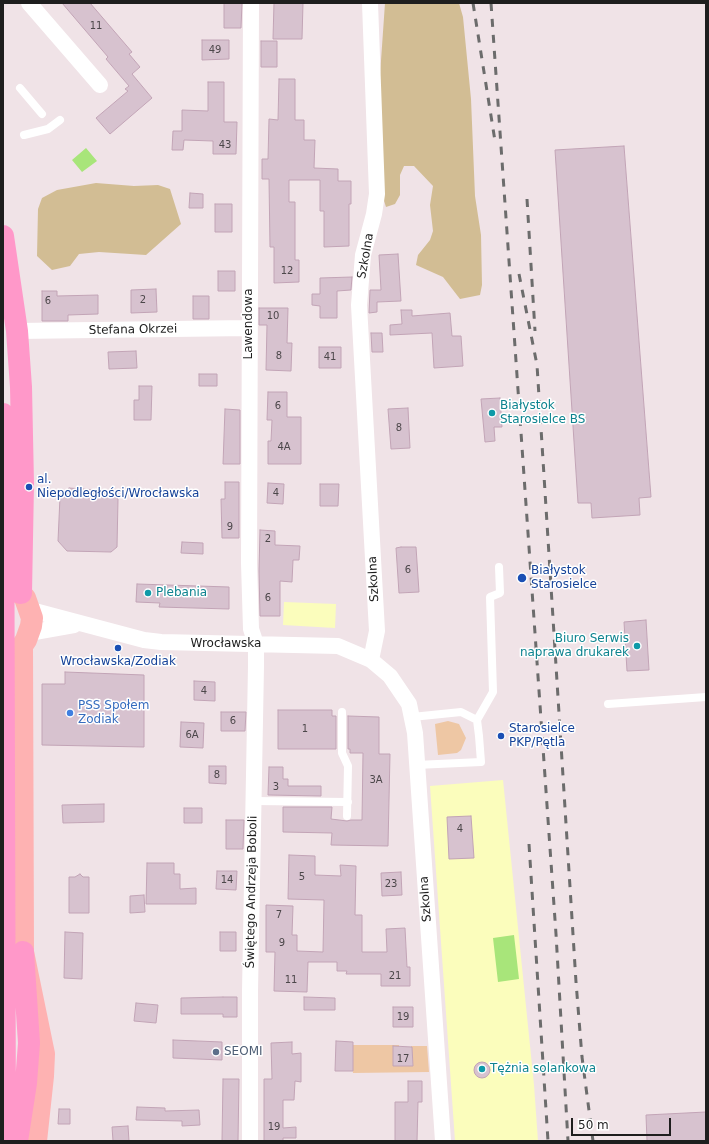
<!DOCTYPE html>
<html>
<head>
<meta charset="utf-8">
<style>
  body { margin:0 }
  #map { position:relative; width:709px; height:1144px; overflow:hidden; background:#f0e3e7; font-family:"DejaVu Sans",sans-serif }
  canvas { display:block }
  .frame { position:absolute; inset:0; border:4px solid #1e1e1e; pointer-events:none }
  .scale { position:absolute; left:571px; top:1118px; width:100px; height:18px; box-sizing:border-box; border:2px solid #1e1e1e; border-top:0; padding-left:5px; font-size:12px; line-height:14px; white-space:nowrap; color:#1e1e1e; -webkit-text-stroke:3px #fff; paint-order:stroke }
</style>
</head>
<body>
<div id="map">
<canvas width="709" height="1144"></canvas>
<div class="frame"></div>
<div class="scale">50 m</div>
</div>
<script>
const ctx = document.querySelector('canvas').getContext('2d');
ctx.lineJoin = 'round';
function fillPath(path, color) {
  ctx.fillStyle = color;
  ctx.fill(path, 'evenodd');
}
function toPath(rows) {
  const path = new Path2D();
  for (const r of rows) {
    if (r.length === 3) {
      path.moveTo(r[0] + r[2], r[1]);
      path.arc(r[0], r[1], r[2], 0, 2 * Math.PI);
      continue;
    }
    path.moveTo(r[0], r[1]);
    for (let i = 2; i < r.length; i += 2) path.lineTo(r[i], r[i + 1]);
  }
  return path;
}
function trace(path, color, width, dash) {
  ctx.strokeStyle = color;
  ctx.lineWidth = width;
  ctx.lineCap = dash ? 'butt' : 'round';
  ctx.setLineDash(dash || []);
  ctx.stroke(path);
}
function label(font, color, halo, rows, align = 'center') {
  ctx.font = font + ' "DejaVu Sans",sans-serif';
  ctx.lineWidth = 3;
  ctx.setLineDash([]);
  ctx.textBaseline = 'middle';
  ctx.strokeStyle = halo;
  ctx.fillStyle = color;
  for (const [text, x, y, turn = 0] of rows) {
    ctx.save();
    ctx.translate(x, y);
    ctx.rotate((+turn || 0) * Math.PI / 180);
    ctx.textAlign = isNaN(turn) ? turn : align;
    if (halo) ctx.strokeText(text, 0, 0);
    ctx.fillText(text, 0, 0);
    ctx.restore();
  }
}
const grass = toPath([
  [448,721,459,724,466,738,461,750,457,753,438,755,435,724],
  [351,1045,399,1045,399,1048,393,1048,393,1066,413,1066,411,1046,427,1046,429,1072,353,1073]
]);
const forest = toPath([
  [385,3,459,3,463,17,471,99,475,196,481,235,482,285,480,295,460,299,443,277,416,265,418,255,430,240,433,231,430,205,433,186,414,166,404,166,400,175,400,195,395,204,386,207,381,191,380,75],
  [96,183,134,186,158,185,170,189,181,224,146,255,99,252,79,254,70,266,52,270,37,256,38,209,42,198,57,190]
]);
const park = toPath([
  [284,602,336,604,335,628,283,625],
  [503,780,534,1085,538,1141,455,1141,430,786]
]);
const pitch = toPath([
  [86,148,97,161,82,172,72,160],
  [514,935,519,979,498,982,493,938]
]);
const building = toPath([
  [62,3,90,3,132,52,129,54,140,67,132,74,152,98,110,134,96,118,128,91,125,89,129,86,106,59,108,57,62,3],
  [224,3,242,3,241,28,224,28,224,3],
  [274,3,303,3,302,39,273,39,274,3],
  [202,40,229,40,229,59,202,60,202,40],
  [261,41,277,41,277,67,261,67,261,41],
  [279,79,295,79,295,120,304,120,304,140,315,140,314,168,338,169,338,181,351,181,351,204,349,204,349,246,324,247,324,211,320,211,320,180,289,180,289,202,295,202,295,260,299,260,299,282,274,283,274,247,270,247,269,179,262,179,262,159,268,159,269,119,278,120,279,79],
  [208,82,224,82,224,122,237,122,236,154,213,154,213,141,184,140,183,150,172,150,173,131,182,131,182,110,208,111,208,82],
  [624,146,651,497,639,498,640,515,592,518,591,503,578,503,555,150,624,146],
  [190,193,203,194,203,208,189,208,190,193],
  [215,204,232,204,232,232,215,232,215,204],
  [398,254,401,301,377,302,377,312,369,313,370,290,381,290,379,255,398,254],
  [218,271,235,271,235,291,218,291,218,271],
  [352,277,351,290,337,291,337,318,320,318,320,306,312,305,312,294,320,294,320,278,352,277],
  [156,289,157,312,131,313,131,290,156,289],
  [42,291,57,291,57,296,98,295,98,314,68,315,68,321,42,321,42,291],
  [193,296,209,296,209,319,193,319,193,296],
  [259,308,288,308,287,343,292,343,291,371,266,370,267,325,259,325,259,308],
  [401,310,412,310,412,316,450,313,452,336,461,336,463,366,434,368,432,333,390,335,390,325,402,324,401,310],
  [371,333,382,333,383,352,372,352,371,333],
  [319,347,341,347,341,368,319,368,319,347],
  [136,351,137,368,109,369,108,352,136,351],
  [199,374,217,374,217,386,199,386,199,374],
  [139,386,152,386,151,420,134,420,134,400,139,400,139,386],
  [268,392,287,392,287,417,301,417,301,464,268,464,268,441,271,441,272,420,267,420,268,392],
  [500,398,502,427,494,427,495,441,485,442,481,399,500,398],
  [408,408,410,448,391,449,388,409,408,408],
  [225,409,240,410,240,464,223,464,225,409],
  [225,482,239,482,239,538,222,538,221,499,225,499,225,482],
  [268,483,284,484,283,504,267,503,268,483],
  [320,484,339,484,338,506,320,506,320,484],
  [69,488,111,491,118,499,117,547,111,552,67,551,58,541,60,497,69,488],
  [260,530,275,531,275,545,300,546,299,560,293,560,292,582,280,581,280,616,260,616,259,571,260,530],
  [182,542,203,543,203,554,181,553,182,542],
  [401,547,416,547,419,592,399,593,396,548,401,547],
  [137,584,229,587,229,609,159,607,160,603,136,602,137,584],
  [646,620,649,670,627,671,624,622,646,620],
  [65,672,144,675,144,747,42,745,42,684,65,684,65,672],
  [194,681,215,682,215,701,194,700,194,681],
  [278,710,332,710,332,716,336,716,336,749,278,749,278,710],
  [221,712,246,712,245,731,221,731,221,712],
  [348,716,379,717,379,754,390,754,388,846,331,845,332,833,283,832,283,807,332,807,331,819,347,821,351,820,362,820,363,753,350,753,350,749,348,749,348,716],
  [181,722,204,723,203,748,180,747,181,722],
  [209,766,226,766,226,784,209,783,209,766],
  [269,767,283,767,283,779,288,779,288,786,321,786,321,796,268,795,269,767],
  [104,804,104,822,63,823,62,805,104,804],
  [184,808,202,808,202,823,184,823,184,808],
  [471,816,474,858,449,859,447,817,471,816],
  [226,820,244,820,243,849,226,849,226,820],
  [289,855,315,856,315,875,341,876,340,865,356,866,355,915,362,915,362,952,387,952,386,929,405,928,407,967,410,967,410,986,381,986,381,974,346,974,347,971,337,971,337,962,308,962,307,992,274,991,275,952,266,952,266,905,293,906,292,935,297,935,297,951,323,952,324,900,288,899,289,855],
  [147,863,174,863,174,874,180,874,180,889,196,888,196,904,146,904,147,863],
  [217,871,237,871,236,890,216,889,217,871],
  [401,872,402,895,382,896,381,873,401,872],
  [80,874,83,877,89,877,89,913,69,913,69,877,75,877,80,874],
  [144,895,145,912,130,913,130,896,144,895],
  [65,932,83,933,82,979,64,978,65,932],
  [220,932,236,932,236,951,220,951,220,932],
  [223,997,237,997,237,1017,223,1017,223,1014,181,1014,181,998,223,997],
  [304,997,335,998,335,1010,304,1010,304,997],
  [136,1003,158,1005,156,1023,134,1021,136,1003],
  [393,1007,413,1007,413,1027,393,1027,393,1007],
  [173,1040,222,1042,222,1060,173,1058,173,1040],
  [336,1041,353,1042,353,1071,335,1071,336,1041],
  [292,1042,292,1054,301,1053,301,1082,295,1081,294,1100,283,1100,283,1128,296,1127,296,1138,283,1138,283,1141,264,1141,264,1079,272,1079,271,1043,292,1042],
  [393,1046,412,1047,413,1066,393,1066,393,1046],
  [482,1070,8],
  [223,1079,239,1079,238,1141,222,1141,223,1079],
  [408,1081,422,1081,422,1102,418,1102,417,1141,395,1141,395,1102,408,1102,408,1081],
  [137,1107,165,1108,165,1111,199,1110,200,1125,182,1126,182,1121,136,1120,137,1107],
  [59,1109,70,1109,70,1124,58,1124,59,1109],
  [706,1112,706,1141,647,1141,646,1115,706,1112],
  [128,1126,129,1141,113,1141,112,1127,128,1126]
]);
const service = toPath([
  [20,88,42,114],
  [24,135,48,129,60,120],
  [608,704,706,697],
  [342,712,342,753,348,766,347,816],
  [412,717,461,712,477,720,479,736,481,762,416,765],
  [477,720,493,692,490,597,500,593,499,567],
  [253,801,348,802]
]);
const minor = toPath([
  [29,3,100,85],
  [370,3,377,194,374,214,363,255,359,305,377,631,371,660],
  [17,331,249,328],
  [31,610,144,640,161,642,338,646,371,660,390,676,409,704,415,733,443,1141],
  [29,633,74,625],
  [250,1141,250,991,256,666,256,644,251,629,249,563,251,3]
]);
const secondary = toPath([
  [5,582,16,588,25,598,32,618,31,626,26,640,22,646,11,655],
  [22,646,23,952,44,1054,43,1076,36,1141]
]);
const primary = toPath([
  [3,236,17,331,21,387,23,484,21,593],
  [3,414,5,1141],
  [17,1141,26,1083,29,1043,23,952]
]);
const rail = toPath([
  [473,3,495,141],
  [491,3,556,934,568,1141],
  [527,199,535,331],
  [519,274,537,365,576,982,582,1057,593,1141],
  [529,844,548,1141]
]);
const markers = [
  [492,413,4,"#0f9aa8"],
  [29,487,4,"#1a4fb4"],
  [522,578,5,"#1a4fb4"],
  [148,593,4,"#0f9aa8"],
  [637,646,4,"#0f9aa8"],
  [118,648,4,"#1a4fb4"],
  [70,713,4,"#3f7fe0"],
  [501,736,4,"#1a4fb4"],
  [216,1052,4,"#5c6f8a"],
  [482,1069,4,"#0f9aa8"]
];
const numberNames = [
  ["11",96,26],
  ["49",215,50],
  ["43",225,145],
  ["12",287,271],
  ["2",143,300],
  ["6",48,301],
  ["10",273,316],
  ["8",279,356],
  ["41",330,357],
  ["6",278,406],
  ["8",399,428],
  ["4A",284,447],
  ["4",276,493],
  ["9",230,527],
  ["2",268,539],
  ["6",408,570],
  ["6",268,598],
  ["4",204,691],
  ["6",233,721],
  ["1",305,729],
  ["6A",192,735],
  ["8",217,775],
  ["3A",376,780],
  ["3",276,787],
  ["4",460,829],
  ["5",302,877],
  ["14",227,880],
  ["23",391,884],
  ["7",279,915],
  ["9",282,943],
  ["21",395,976],
  ["11",291,980],
  ["19",403,1017],
  ["17",403,1059],
  ["19",274,1127]
];
const streetNames = [
  ["Szkolna",366,256,-80],
  ["Lawendowa",249,324,-90],
  ["Stefana Okrzei",133,330,-1],
  ["Szkolna",374,579,-93],
  ["Wrocławska",226,644],
  ["Świętego Andrzeja Boboli",252,892,-89],
  ["Szkolna",426,899,-94]
];
const cultureNames = [
  ["Białystok",500,406],
  ["Starosielce BS",500,420],
  ["Plebania",156,593],
  ["Biuro Serwis",629,639,"right"],
  ["naprawa drukarek",629,653,"right"],
  ["Tężnia solankowa",490,1069]
];
const transitNames = [
  ["al.",37,480],
  ["Niepodległości/Wrocławska",37,494],
  ["Białystok",531,571],
  ["Starosielce",531,585],
  ["Wrocławska/Zodiak",118,662,"center"],
  ["Starosielce",509,729],
  ["PKP/Pętla",509,743]
];
const shopNames = [
  ["PSS Społem",78,706],
  ["Zodiak",78,720]
];
const serviceNames = [
  ["SEOMI",224,1052]
];
fillPath(grass, '#eec7a4');
fillPath(forest, '#d2bd94');
fillPath(park, '#fbfdbc');
fillPath(pitch, '#a8e57a');
fillPath(building, '#d7c2cf');
trace(building, '#c2a4b6', 1);
trace(service, '#fff', 8);
trace(minor, '#fff', 16);
trace(secondary, '#feb2b2', 22);
trace(primary, '#ff98c9', 22);
trace(rail, '#6c6c6c', 3, [8, 8]);
for (const [x, y, r, color] of markers) {
  const dot = new Path2D();
  dot.arc(x, y, r, 0, 2 * Math.PI);
  ctx.fillStyle = color;
  ctx.fill(dot);
  trace(dot, '#fff', 1.5);
}
label('10px', '#4c474a', null, numberNames);
label('12px', '#1e1e1e', '#fff', streetNames);
label('12px', '#0d838f', '#fff', cultureNames, 'left');
label('12px', '#164399', '#fff', transitNames, 'left');
label('12px', '#366cbe', '#fff', shopNames, 'left');
label('12px', '#4e5e75', '#fff', serviceNames, 'left');
</script>
</body>
</html>
